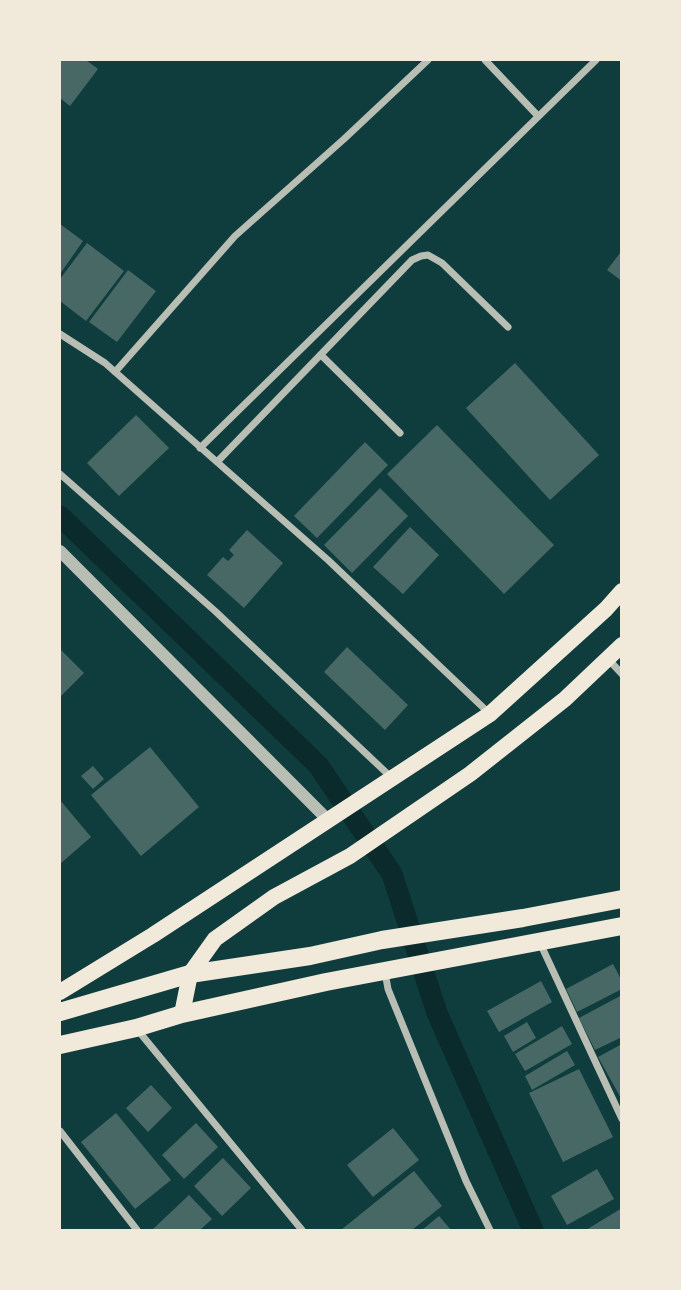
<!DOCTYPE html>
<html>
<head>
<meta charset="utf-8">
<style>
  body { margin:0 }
  #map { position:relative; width:681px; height:1290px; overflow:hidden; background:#0f3d3e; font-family:"Roboto Serif",serif }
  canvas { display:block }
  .frame { position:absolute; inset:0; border:61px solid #f1e9da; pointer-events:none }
</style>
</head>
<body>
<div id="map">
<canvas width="681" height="1290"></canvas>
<div class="frame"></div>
</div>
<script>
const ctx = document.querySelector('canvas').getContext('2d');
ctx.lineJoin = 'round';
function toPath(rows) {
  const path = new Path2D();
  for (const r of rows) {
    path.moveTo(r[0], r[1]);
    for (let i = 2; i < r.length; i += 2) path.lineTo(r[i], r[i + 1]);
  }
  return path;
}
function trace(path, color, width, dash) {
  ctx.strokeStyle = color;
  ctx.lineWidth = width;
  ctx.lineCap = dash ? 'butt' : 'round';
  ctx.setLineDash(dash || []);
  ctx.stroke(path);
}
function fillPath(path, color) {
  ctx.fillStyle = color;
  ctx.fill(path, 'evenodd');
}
const canal = toPath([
  [60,516,318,765,392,874,437,1013,533,1230]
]);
const building = toPath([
  [60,60,86,60,98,69,70,106,60,98],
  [60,224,83,241,60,274],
  [87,243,124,271,86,321,60,301,60,279],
  [620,253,622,255,622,281,607,270],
  [128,270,156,291,117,342,89,322],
  [515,363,599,455,550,500,466,408],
  [136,415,169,448,119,496,87,463],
  [437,425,554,545,504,594,387,474],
  [365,442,388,465,317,538,294,516],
  [380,488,408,516,352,573,324,545],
  [410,527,439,555,403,594,373,567],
  [247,530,283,563,244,608,207,575,223,557,228,561,234,555,229,550],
  [347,647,408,705,385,730,324,672],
  [60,649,84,673,60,697],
  [150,747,199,807,141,856,91,795],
  [93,766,104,779,93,789,81,776],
  [60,800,91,837,60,864],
  [613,964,622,981,622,989,577,1012,566,989],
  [541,981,552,1002,499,1032,487,1011],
  [622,995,622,1037,595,1050,579,1018],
  [527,1022,536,1038,513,1052,504,1036],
  [562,1026,572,1044,525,1071,515,1054],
  [622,1044,622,1100,598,1057],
  [567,1051,575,1065,532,1090,525,1076],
  [579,1069,613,1137,563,1162,529,1093],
  [151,1085,172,1108,148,1132,126,1108],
  [116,1113,171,1180,135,1209,81,1142],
  [196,1123,218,1147,184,1179,162,1155],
  [393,1128,419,1160,373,1197,347,1165],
  [223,1158,251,1188,222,1216,194,1186],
  [597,1169,614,1199,567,1225,551,1196],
  [414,1171,442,1206,412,1230,341,1230],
  [189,1195,212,1219,200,1230,152,1230],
  [622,1208,622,1230,586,1230],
  [439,1216,451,1230,422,1230]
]);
const minor = toPath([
  [485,60,538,116],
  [60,334,105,363,217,462,328,560,490,714],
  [321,355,400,433],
  [115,372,235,236,344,139,428,60],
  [200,448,596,60],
  [217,462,412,260,421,256,428,255,442,263,508,327],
  [60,474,215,611,393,779],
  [608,659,622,674],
  [540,943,622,1119],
  [385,972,388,989,466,1181,490,1230],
  [136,1028,302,1230],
  [60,1131,137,1230]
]);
const tertiary = toPath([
  [60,551,329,821]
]);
const primary = toPath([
  [60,992,153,935,490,714,606,609,622,591],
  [182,1014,190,974,215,939,274,897,350,856,470,774,565,699,622,645]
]);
const trunk = toPath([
  [60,1012,190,974,310,956,382,940,523,918,622,899],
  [60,1045,136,1028,182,1014,326,982,622,926]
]);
trace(canal, '#0a2a2b', 21);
fillPath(building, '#486865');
trace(minor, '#b8beb3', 7);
trace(tertiary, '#b8beb3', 12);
trace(primary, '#f1e9da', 16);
trace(trunk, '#f1e9da', 18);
</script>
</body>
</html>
